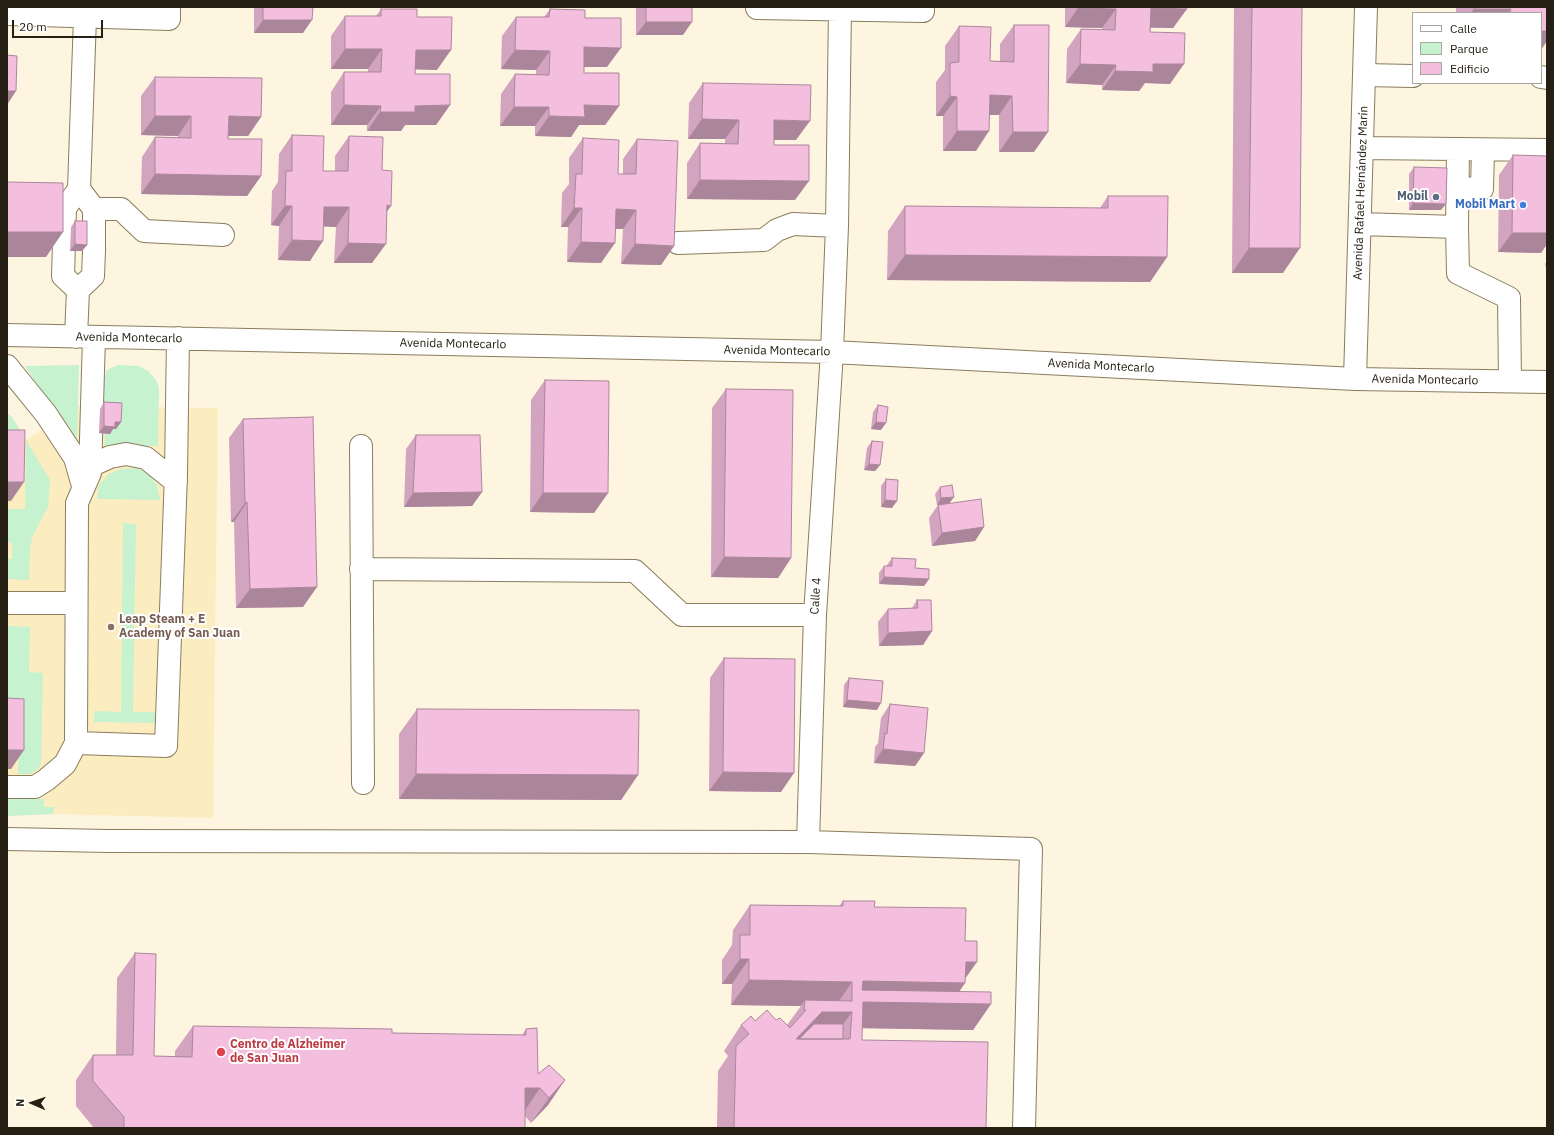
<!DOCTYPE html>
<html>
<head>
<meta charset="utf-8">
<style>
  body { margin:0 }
  #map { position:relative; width:1554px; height:1135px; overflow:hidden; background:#fdf5e0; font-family:"IBM Plex Sans",sans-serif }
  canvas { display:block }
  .frame { position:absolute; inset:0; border:8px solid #252013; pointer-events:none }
  .legend { position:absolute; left:1412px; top:12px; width:130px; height:72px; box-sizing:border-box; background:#fff; border:1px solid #a8a6a1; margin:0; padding:5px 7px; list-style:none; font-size:12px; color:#252013 }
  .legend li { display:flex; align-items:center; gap:8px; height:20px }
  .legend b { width:20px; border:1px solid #a8a6a1 }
  .north { position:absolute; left:12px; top:1083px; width:40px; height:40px; -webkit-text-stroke:3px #fff; paint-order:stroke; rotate:272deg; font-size:11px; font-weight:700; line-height:16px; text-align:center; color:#252013 }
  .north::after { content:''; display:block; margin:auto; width:14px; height:18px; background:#252013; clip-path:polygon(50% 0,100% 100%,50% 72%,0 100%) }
  .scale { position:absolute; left:12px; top:20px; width:91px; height:18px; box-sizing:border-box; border:2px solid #252013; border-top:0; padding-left:5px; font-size:12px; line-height:14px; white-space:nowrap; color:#252013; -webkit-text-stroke:3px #fff; paint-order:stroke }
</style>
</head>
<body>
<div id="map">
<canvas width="1554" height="1135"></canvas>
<div class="frame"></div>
<ul class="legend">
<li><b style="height:5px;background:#fff"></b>Calle</li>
<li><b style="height:11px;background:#c6f2cf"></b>Parque</li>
<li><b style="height:11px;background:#f4bfde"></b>Edificio</li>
</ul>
<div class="north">N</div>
<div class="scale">20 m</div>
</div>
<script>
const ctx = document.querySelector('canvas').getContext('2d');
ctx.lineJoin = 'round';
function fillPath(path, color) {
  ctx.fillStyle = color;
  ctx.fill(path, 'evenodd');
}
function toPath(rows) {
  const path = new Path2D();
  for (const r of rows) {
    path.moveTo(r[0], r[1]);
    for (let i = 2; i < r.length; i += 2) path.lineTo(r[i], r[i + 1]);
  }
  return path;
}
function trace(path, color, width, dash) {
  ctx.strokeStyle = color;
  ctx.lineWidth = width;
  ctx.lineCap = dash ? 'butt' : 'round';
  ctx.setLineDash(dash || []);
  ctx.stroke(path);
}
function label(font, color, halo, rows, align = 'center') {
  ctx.font = font + ' "IBM Plex Sans",sans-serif';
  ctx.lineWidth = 4;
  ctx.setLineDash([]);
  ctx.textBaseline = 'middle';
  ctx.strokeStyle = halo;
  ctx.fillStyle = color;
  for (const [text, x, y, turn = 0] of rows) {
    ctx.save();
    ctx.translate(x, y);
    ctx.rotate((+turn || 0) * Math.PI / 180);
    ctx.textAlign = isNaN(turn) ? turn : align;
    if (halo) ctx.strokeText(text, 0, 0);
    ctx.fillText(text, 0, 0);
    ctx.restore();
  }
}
const built = toPath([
  [78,406,218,408,213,818,48,814,7,816,7,413,12,417,26,440]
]);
const green = toPath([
  [79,365,78,406,77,444,25,366],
  [118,365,139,366,148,371,156,380,159,388,158,446,104,445,105,434,99,433,103,380,107,370],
  [7,413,12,417,21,432,7,437],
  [26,440,50,480,48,507,32,537,30,550,29,580,7,579,7,559,12,559,12,543,7,542,7,509,25,509],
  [135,468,148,473,157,485,160,500,97,499,99,485,109,474,121,469],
  [123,523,136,524,133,712,160,712,160,723,94,722,94,711,121,712],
  [7,626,30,627,29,672,43,673,41,764,37,770,30,774,18,774,19,715,7,714],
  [7,799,44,799,44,807,54,807,53,814,7,816]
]);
const minor = toPath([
  [757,7,757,8,923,11,923,7],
  [7,14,169,19,169,7],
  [1364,75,1413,76],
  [1541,77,1547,78],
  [1362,148,1458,149,1457,227],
  [1458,149,1547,150],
  [1458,188,1482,189,1483,150],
  [79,189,85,17],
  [94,209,121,209,144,231,223,235],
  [1360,224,1457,227,1458,273,1509,298,1510,381],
  [678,243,764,240,777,230,793,224,837,226],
  [7,335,832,352,1355,379,1547,382],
  [76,337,78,290,93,276,94,251,94,209,79,189,65,208,63,276,78,290],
  [94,337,90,473,77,503,76,743,166,746,176,474,178,338],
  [7,366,46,414,75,458,83,486],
  [1355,379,1366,7],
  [361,446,363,783],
  [90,466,110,457,126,454,146,458,176,482],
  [361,569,635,571,682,615,815,615],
  [7,603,76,603],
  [7,787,35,787,46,780,65,764,76,743],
  [7,839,108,841,808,842,1031,849,1024,1128],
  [808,842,815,615,832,352,837,226,840,7]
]);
const wall = toPath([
  [254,7,313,7,303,33,254,33],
  [636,7,692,7,683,35,636,35],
  [1065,7,1187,7,1173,28,1151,28,1150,32,1170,84,1145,83,1139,91,1102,90,1102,85,1066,83,1067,49,1081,29,1102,30,1102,28,1065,27],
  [1234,7,1302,7,1283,273,1232,273],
  [1456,7,1547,7,1541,13,1456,13],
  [381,9,417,17,437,70,415,69,415,74,450,105,436,125,405,125,401,131,367,131,367,125,331,125,331,92,344,72,368,72,368,69,331,69,331,36,345,16,376,16],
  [550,9,585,18,607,67,584,67,584,73,619,106,605,125,579,125,571,137,535,136,535,126,500,126,501,94,515,74,536,75,536,70,501,69,502,36,516,17,544,17],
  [1014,25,1034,152,999,152,999,115,990,115,976,151,943,151,943,116,936,116,936,82,945,70,945,46,959,26,990,61,1000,61,1000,44],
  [155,77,261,117,248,136,228,136,228,139,261,176,247,196,141,194,142,157,155,137,178,137,178,136,141,135,141,96],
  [703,83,796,140,774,140,774,145,795,200,687,199,687,163,700,143,725,144,725,139,688,139,689,103],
  [292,135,323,171,335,171,335,156,349,136,382,170,386,212,372,263,334,263,336,227,324,226,310,261,278,260,279,226,271,225,272,191,278,182,279,154],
  [583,138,618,174,623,174,623,159,637,139,674,246,661,265,621,264,623,229,615,229,601,263,567,262,568,227,561,227,562,193,569,184,569,158],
  [1513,155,1547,156,1547,244,1541,253,1498,252,1499,175],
  [1414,167,1441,210,1409,210,1409,174],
  [1108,196,1167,257,1150,282,887,280,888,231,905,206,1100,208],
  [75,221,87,245,82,251,70,251,71,227],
  [1547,261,1547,271,1545,264],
  [545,380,608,493,594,513,530,512,531,400],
  [726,389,791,558,778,578,711,577,712,408],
  [104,402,121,422,116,429,113,429,110,434,99,433,100,409],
  [878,405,881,430,871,429,873,412],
  [243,419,303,607,236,608,234,522,231,522,229,438],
  [416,435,482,492,472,506,404,507,406,449],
  [872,441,880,465,875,471,864,470,867,448],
  [886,479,892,508,881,507,881,486],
  [940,487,949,503,984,527,975,541,932,546,929,518,938,505,937,505,935,494],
  [892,558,915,568,929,579,924,586,879,584,879,573,884,566,887,566,887,565],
  [917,600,932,631,923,645,879,646,878,622,888,609,912,608],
  [724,658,781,792,709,791,710,678],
  [849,678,877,710,843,707,844,685],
  [890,704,924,753,915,766,874,763,875,747,878,743,881,718],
  [417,709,638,775,621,800,399,799,399,734],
  [843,901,874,907,965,941,966,977,959,991,991,1004,973,1030,862,1028,862,1040,986,1128,717,1128,718,1071,728,1056,724,1051,741,1025,755,1021,776,1020,787,1025,801,1006,731,1005,732,984,722,984,722,960,732,945,733,930,750,905,839,906],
  [135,953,154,1056,175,1056,175,1051,193,1026,392,1033,522,1035,526,1029,538,1074,565,1080,548,1105,531,1123,525,1116,525,1128,94,1128,76,1106,76,1080,93,1055,116,1055,117,978]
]);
const shadedWall = toPath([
  [1078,8,1116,9,1102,28,1065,27],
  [1151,8,1187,9,1173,28,1138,27],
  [1474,9,1511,9,1508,13,1471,13],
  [1547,19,1547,41,1541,50,1541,28],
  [263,20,312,20,303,33,254,33],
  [646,22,692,22,683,35,636,35],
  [584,47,621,48,607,67,570,67],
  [345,49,382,49,368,69,331,69],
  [416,50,451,50,437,70,402,69],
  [515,50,550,51,536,70,501,69],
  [1080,64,1116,65,1102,85,1066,83],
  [1153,64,1184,64,1170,84,1145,83,1139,91,1102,90,1115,71],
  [7,91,16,91,7,105],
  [990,95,1012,96,999,115,976,115],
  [950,96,957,97,943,116,936,116],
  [344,105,381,106,367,125,331,125],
  [450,105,436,125,405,125,401,131,367,131,380,112,415,106],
  [584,105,619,106,605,125,579,125,571,137,535,136,549,116],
  [514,107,549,107,535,126,500,126],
  [155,116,191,116,178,136,141,135],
  [229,116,261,117,248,136,215,136],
  [702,119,739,120,725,139,688,139],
  [774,120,810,121,796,140,761,140],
  [957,131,989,131,976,151,943,151],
  [1013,132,1048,132,1034,152,999,152],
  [155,174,261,176,247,196,141,194],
  [700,180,809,181,795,200,687,199],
  [1413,203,1446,204,1441,210,1409,210],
  [387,205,391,206,377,225],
  [285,206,292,206,279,226,271,225],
  [324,207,349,207,336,227,310,226],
  [574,208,582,208,568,227,561,227],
  [616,209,636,210,623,229,602,229],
  [7,232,63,232,46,257,7,257],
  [1512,233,1547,233,1547,244,1541,253,1498,252],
  [292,240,323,241,310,261,278,260],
  [581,242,615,243,601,263,567,262],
  [348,243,386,244,372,263,334,263],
  [75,244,87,245,82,251,70,251],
  [635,244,674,246,661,265,621,264],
  [1249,248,1300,248,1283,273,1232,273],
  [905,255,1167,257,1150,282,887,280],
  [115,422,121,422,116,429,113,429,110,434,99,433,104,426],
  [876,422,886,423,881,430,871,429],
  [869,464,880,465,875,471,864,470],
  [7,482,24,482,11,501,7,501],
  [482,492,472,506,404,507,413,493],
  [543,493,608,493,594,513,530,512],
  [954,497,949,504,937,505,941,498],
  [885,500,897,501,892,508,881,507],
  [247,502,234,522,231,522,245,503],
  [984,527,975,541,932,546,942,533],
  [724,557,791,558,778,578,711,577],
  [884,577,929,579,924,586,879,584],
  [317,587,303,607,236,608,250,589],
  [932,631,923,645,879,646,888,633],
  [847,700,881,703,877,710,843,707],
  [883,749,924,753,915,766,874,763],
  [7,750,24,750,11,769,7,769],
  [723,772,794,773,781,792,709,791],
  [416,774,638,775,621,800,399,799],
  [740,959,749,959,732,984,722,984],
  [966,962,977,962,962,983,965,983,951,1004,991,1004,973,1030,851,1028,852,1001,863,981],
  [749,980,852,982,835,1007,805,1000,801,1006,731,1005],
  [822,1012,852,1012,834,1037,796,1039],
  [565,1080,548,1105,531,1123,549,1098],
  [525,1088,540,1088,523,1113]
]);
const building = toPath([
  [263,7,313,7,312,20,263,20,263,7],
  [646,7,692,7,692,22,646,22,646,7],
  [1078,7,1187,7,1187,9,1151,8,1150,32,1185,33,1184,64,1153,64,1153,72,1115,71,1116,65,1080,64,1081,29,1115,30,1116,9,1078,8,1078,7],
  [1252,7,1302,7,1300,248,1249,248,1252,7],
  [1474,7,1547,7,1547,31,1541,31,1541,13,1510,13,1511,9,1474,9,1474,7],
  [381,9,417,9,417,17,452,17,451,50,416,50,415,74,450,74,450,105,415,106,415,112,380,112,381,106,344,105,344,72,381,72,382,49,345,49,345,16,381,16,381,9],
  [550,9,585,10,585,18,621,18,621,48,584,47,584,73,619,73,619,106,584,105,585,117,549,116,549,107,514,107,515,74,549,75,550,51,515,50,516,17,549,17,550,9],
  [1014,25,1049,25,1048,132,1013,132,1012,96,990,95,989,131,957,131,957,97,950,96,950,63,959,62,959,26,991,27,990,61,1014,62,1014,25],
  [7,55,17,56,16,91,7,91,7,55],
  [155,77,262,78,261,117,229,116,228,139,262,139,261,176,155,174,155,137,191,138,191,116,155,116,155,77],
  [703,83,811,85,810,121,774,120,774,145,809,145,809,181,700,180,700,143,738,144,739,120,702,119,703,83],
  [292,135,324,136,323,171,348,171,349,136,383,137,382,170,392,171,391,206,387,205,386,244,348,243,349,207,324,207,323,241,292,240,292,206,285,206,286,171,292,171,292,135],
  [583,138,619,140,618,174,636,174,637,139,678,141,674,246,635,244,636,210,616,209,615,243,581,242,582,208,574,208,576,174,582,174,583,138],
  [1513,155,1547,156,1547,233,1512,233,1513,155],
  [1414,167,1447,168,1446,204,1413,203,1414,167],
  [7,182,63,183,63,232,7,232,7,182],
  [1108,196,1168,196,1167,257,905,255,905,206,1108,208,1108,196],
  [75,221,87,221,87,245,75,244,75,221],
  [545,380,609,381,608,493,543,493,545,380],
  [726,389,793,390,791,558,724,557,726,389],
  [104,402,122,403,121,422,115,422,115,427,104,426,104,402],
  [878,405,888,407,886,423,876,422,878,405],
  [313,417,317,587,250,589,247,502,245,503,243,419,313,417],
  [7,430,25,430,24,482,7,482,7,430],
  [416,435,480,435,482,492,413,493,416,435],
  [872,441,883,442,880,465,869,464,872,441],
  [886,479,898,480,897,501,885,500,886,479],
  [952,485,954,497,941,498,940,487,952,485],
  [981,499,984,527,942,533,938,505,981,499],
  [892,558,916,559,915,568,929,569,929,579,884,577,884,566,892,566,892,558],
  [917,600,931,600,932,631,888,633,888,609,918,608,917,600],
  [724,658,795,659,794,773,723,772,724,658],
  [849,678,883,681,881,703,847,700,849,678],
  [7,698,24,699,24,750,7,750,7,698],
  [890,704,928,708,924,753,883,749,885,733,887,734,890,704],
  [417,709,639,710,638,775,416,774,417,709],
  [843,901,875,901,874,907,966,908,965,941,977,941,977,962,966,962,965,983,863,981,862,990,991,992,991,1004,863,1002,862,1040,988,1042,986,1128,736,1128,734,1127,736,1046,749,1034,741,1025,751,1016,755,1021,767,1010,776,1020,780,1018,790,1028,806,1010,804,1010,805,1000,852,1001,852,982,749,980,749,959,740,959,740,935,750,935,750,905,843,906,843,901],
  [822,1012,852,1012,850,1039,796,1039,822,1012],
  [135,953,156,954,154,1056,192,1057,193,1026,392,1029,392,1033,526,1035,526,1029,537,1028,538,1074,549,1065,565,1080,549,1098,540,1088,525,1088,525,1128,124,1128,124,1117,93,1081,93,1055,133,1055,135,953],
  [814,1024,843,1024,843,1039,799,1039,814,1024]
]);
const markers = [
  [1436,197,4,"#5c6f8a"],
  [1523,205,4,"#3f7fe0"],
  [111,627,4,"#8d6e63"],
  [221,1052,5,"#e0444e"]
];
const streetNames = [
  ["Avenida Rafael Hernández Marín",1361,193,-88],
  ["Avenida Montecarlo",129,338,1],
  ["Avenida Montecarlo",453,344,1],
  ["Avenida Montecarlo",777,351,1],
  ["Avenida Montecarlo",1101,366,3],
  ["Avenida Montecarlo",1425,380,1],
  ["Calle 4",816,596,-86]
];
const serviceNames = [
  ["Mobil",1428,197]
];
const shopNames = [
  ["Mobil Mart",1515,205]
];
const educationNames = [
  ["Leap Steam + E",119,620],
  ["Academy of San Juan",119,634]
];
const healthNames = [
  ["Centro de Alzheimer",230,1045],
  ["de San Juan",230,1059]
];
fillPath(built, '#fcedc1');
fillPath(green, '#c6f2cf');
trace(minor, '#897d5c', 24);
trace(minor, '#fff', 22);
fillPath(wall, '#d2a4bf');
fillPath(shadedWall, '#ab869b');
fillPath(building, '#f4bfde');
trace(building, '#ab869b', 1);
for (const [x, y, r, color] of markers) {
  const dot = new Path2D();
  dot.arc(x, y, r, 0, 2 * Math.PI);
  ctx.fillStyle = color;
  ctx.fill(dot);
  trace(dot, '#fff', 1.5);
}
label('12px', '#252013', '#fff', streetNames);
label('bold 12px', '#4e5e75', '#fff', serviceNames, 'right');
label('bold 12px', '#366cbe', '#fff', shopNames, 'right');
label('bold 12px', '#785e54', '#fff', educationNames, 'left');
label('bold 12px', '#be3a42', '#fff', healthNames, 'left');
</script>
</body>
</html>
